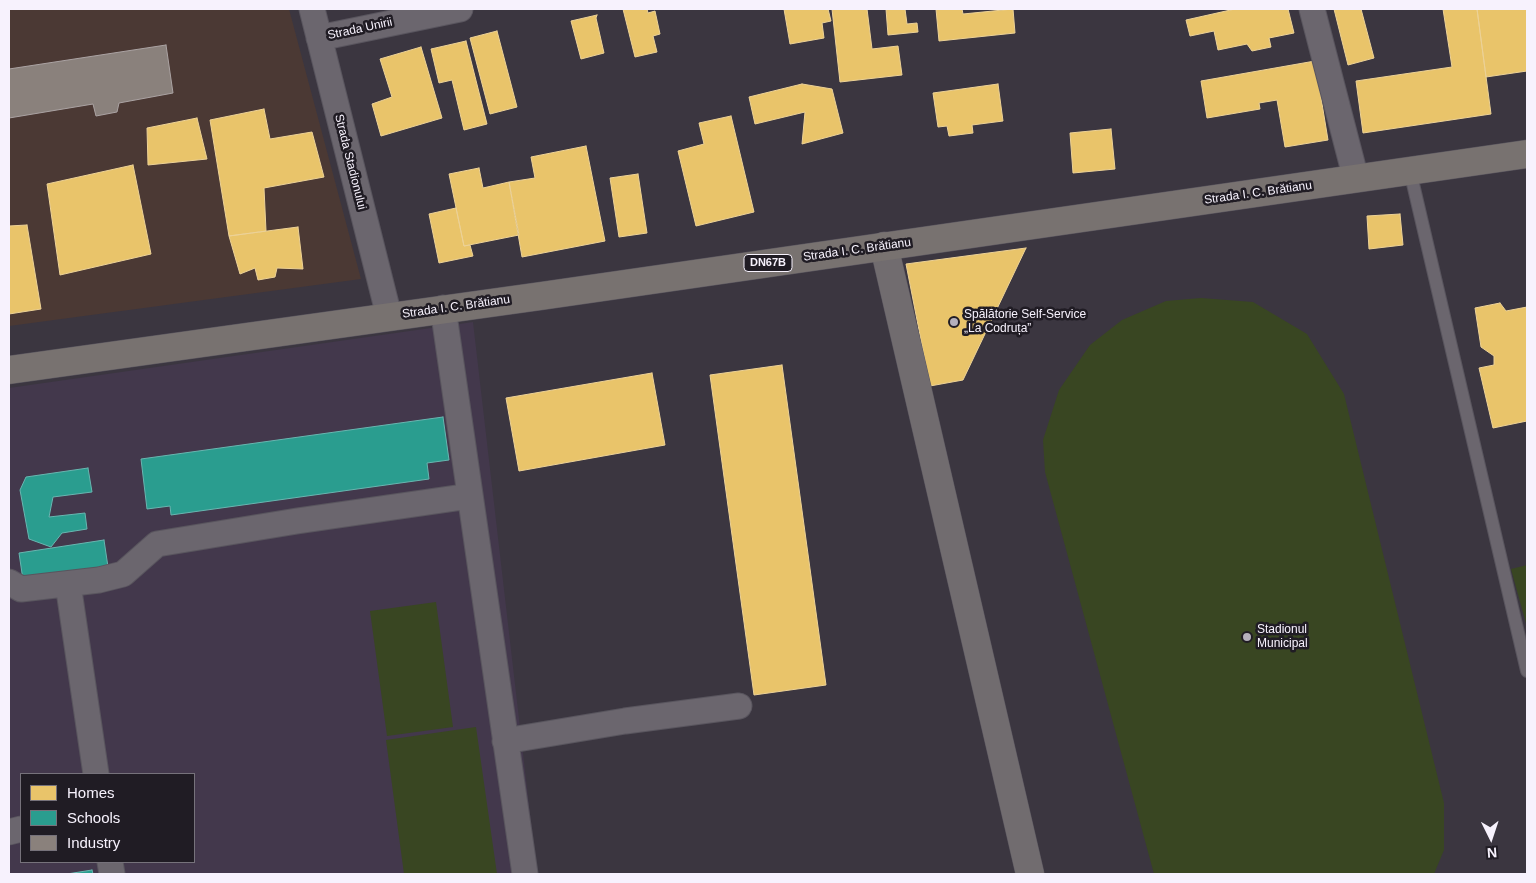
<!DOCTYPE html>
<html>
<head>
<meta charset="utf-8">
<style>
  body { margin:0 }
  #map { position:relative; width:1536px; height:883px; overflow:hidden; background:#3b3640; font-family:Helvetica,sans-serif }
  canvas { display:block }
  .frame { position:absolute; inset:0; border:10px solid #f7f2fd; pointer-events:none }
  .legend { position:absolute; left:20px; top:773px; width:175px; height:90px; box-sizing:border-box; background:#201c24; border:1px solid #76727b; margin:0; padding:6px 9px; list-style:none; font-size:15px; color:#f7f2fd }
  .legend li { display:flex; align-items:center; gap:10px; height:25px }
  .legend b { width:25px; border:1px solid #76727b }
  .north { position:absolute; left:1466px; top:813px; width:50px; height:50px; -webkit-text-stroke:4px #201c24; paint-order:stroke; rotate:176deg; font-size:14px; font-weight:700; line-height:20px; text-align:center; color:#f7f2fd }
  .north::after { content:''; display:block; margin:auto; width:18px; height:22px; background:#f7f2fd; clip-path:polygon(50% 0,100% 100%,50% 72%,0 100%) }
</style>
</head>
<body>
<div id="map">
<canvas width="1536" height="883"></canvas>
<div class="frame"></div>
<ul class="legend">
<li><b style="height:14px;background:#e9c46a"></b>Homes</li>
<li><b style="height:14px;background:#2a9d8f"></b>Schools</li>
<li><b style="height:14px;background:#8a817c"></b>Industry</li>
</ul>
<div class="north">N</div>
</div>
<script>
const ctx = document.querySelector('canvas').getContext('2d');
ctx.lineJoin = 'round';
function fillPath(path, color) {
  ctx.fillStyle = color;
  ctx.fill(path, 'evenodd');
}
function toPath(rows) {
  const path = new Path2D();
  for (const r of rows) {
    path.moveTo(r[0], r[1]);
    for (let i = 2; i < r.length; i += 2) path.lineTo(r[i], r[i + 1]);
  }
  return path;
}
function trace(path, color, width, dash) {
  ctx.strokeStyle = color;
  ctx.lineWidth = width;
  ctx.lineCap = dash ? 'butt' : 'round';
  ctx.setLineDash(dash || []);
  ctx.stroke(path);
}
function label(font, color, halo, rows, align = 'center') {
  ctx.font = font + ' Helvetica,sans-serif';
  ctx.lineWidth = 5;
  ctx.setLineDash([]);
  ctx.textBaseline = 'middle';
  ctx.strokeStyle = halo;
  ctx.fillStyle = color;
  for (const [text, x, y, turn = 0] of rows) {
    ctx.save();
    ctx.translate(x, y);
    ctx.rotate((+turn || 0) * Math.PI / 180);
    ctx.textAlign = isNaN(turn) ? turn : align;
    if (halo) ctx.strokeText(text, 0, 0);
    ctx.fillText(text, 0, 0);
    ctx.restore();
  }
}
const industrial = toPath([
  [9,9,289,9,361,279,9,326]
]);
const built = toPath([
  [473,322,537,874,9,874,9,388],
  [21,774,194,774,194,862,21,862]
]);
const green = toPath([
  [1201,298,1253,302,1307,334,1344,394,1444,803,1444,850,1434,874,1154,874,1045,472,1043,440,1059,390,1090,345,1122,320,1166,301],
  [1527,565,1527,627,1511,569],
  [436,602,453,727,387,736,370,611],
  [476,727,497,874,404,874,386,740]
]);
const homes = toPath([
  [623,9,647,9,648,13,655,11,660,34,653,36,657,52,635,57,623,9],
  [784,9,828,9,831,21,822,23,824,38,790,44,784,9],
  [832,9,867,9,872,49,898,46,902,75,840,82,832,9],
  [886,9,905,9,907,24,917,23,918,32,888,35,886,9],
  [936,9,962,9,963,14,1013,9,1015,33,939,41,936,9],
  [1235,9,1288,9,1294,33,1269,38,1271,47,1252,51,1247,44,1218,50,1214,31,1190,36,1186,20,1235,9],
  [1334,9,1361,9,1374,58,1348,65,1334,9],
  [1443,9,1477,9,1491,114,1363,133,1356,81,1452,67,1443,9],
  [1477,9,1527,9,1527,71,1486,77,1477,9],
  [597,15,596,18,604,53,581,59,571,21,597,15],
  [497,31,517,107,490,114,470,38,497,31],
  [466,41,487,124,464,130,452,80,439,83,431,49,466,41],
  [421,47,442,118,381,136,372,104,392,97,380,59,421,47],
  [1315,61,1328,140,1285,147,1277,100,1259,103,1260,109,1207,118,1201,81,1315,61],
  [802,84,832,89,843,133,802,144,805,112,755,124,749,97,802,84],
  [998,84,1003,121,972,125,973,133,949,136,947,126,938,127,933,93,998,84],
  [264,109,270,139,312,132,324,177,264,188,266,231,229,236,210,120,264,109],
  [731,116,754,212,696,226,678,151,704,144,699,123,731,116],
  [197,118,207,159,148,165,147,128,197,118],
  [1111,129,1115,169,1073,173,1070,133,1111,129],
  [586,146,605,241,522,257,509,182,535,178,531,157,586,146],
  [133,165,151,254,60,275,47,184,133,165],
  [479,168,483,188,509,182,519,235,464,246,449,174,479,168],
  [638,174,647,233,619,237,610,178,638,174],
  [456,208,464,246,470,245,473,256,439,263,429,214,456,208],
  [1400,214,1403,245,1369,249,1367,216,1400,214],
  [27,225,41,309,9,314,9,226,27,225],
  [298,227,303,269,277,268,275,277,258,280,255,268,240,274,229,236,298,227],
  [1026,248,963,380,930,386,906,264,1026,248],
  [1500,303,1506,311,1527,307,1527,421,1493,428,1479,368,1494,365,1494,356,1481,347,1475,308,1500,303],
  [782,365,826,685,754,695,710,375,782,365],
  [652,373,665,445,519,471,506,398,652,373]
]);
const schools = toPath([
  [443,417,449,460,427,463,429,479,171,515,170,506,147,509,141,459,443,417],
  [88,468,92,492,53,497,49,517,85,513,87,529,62,533,51,547,29,539,20,490,26,477,88,468],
  [104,540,108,567,23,580,19,553,104,540],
  [92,870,93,874,67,874,92,870]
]);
const industry = toPath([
  [166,45,173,93,119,103,117,112,96,116,93,104,9,118,9,69,166,45]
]);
const lane = toPath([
  [1410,171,1527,671]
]);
const street = toPath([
  [312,9,389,316],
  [1312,9,1356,179],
  [319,38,460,9],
  [443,308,525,874],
  [9,582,21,589,99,580,123,574,157,544,297,521,470,496],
  [68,584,96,774],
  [505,741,625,721,739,706],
  [9,832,21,829],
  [110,862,112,874]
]);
const secondary = toPath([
  [884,246,1030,874]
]);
const primary = toPath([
  [9,370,541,296,1527,154]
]);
const markers = [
  [954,322,5,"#b5b0bb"],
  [1247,637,5,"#b5b0bb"]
];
const shields = [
  [768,263,48]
];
const shieldNames = [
  ["DN67B",768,263]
];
const streetNames = [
  ["Strada Unirii",360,29,-12],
  ["Strada Stadionului",350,162,76],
  ["Strada I. C. Brătianu",1258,193,-8],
  ["Strada I. C. Brătianu",857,250,-8],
  ["Strada I. C. Brătianu",456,307,-8]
];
const poiNames = [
  ["Spălătorie Self-Service",964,315],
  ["„La Codruța”",964,329],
  ["Stadionul",1257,630],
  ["Municipal",1257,644]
];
fillPath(industrial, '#4b3934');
fillPath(built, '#43384c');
fillPath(green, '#394622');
fillPath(homes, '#e9c46a');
trace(homes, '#edd296', 1);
fillPath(schools, '#2a9d8f');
trace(schools, '#68b6b0', 1);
fillPath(industry, '#8a817c');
trace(industry, '#aba3a3', 1);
trace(lane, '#59555e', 14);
trace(street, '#59555e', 27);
trace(secondary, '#59555e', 29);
trace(primary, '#59555e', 29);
trace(lane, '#6b666e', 12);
trace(street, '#6b666e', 25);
trace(secondary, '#716c6f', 28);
trace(primary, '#787270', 28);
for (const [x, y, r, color] of markers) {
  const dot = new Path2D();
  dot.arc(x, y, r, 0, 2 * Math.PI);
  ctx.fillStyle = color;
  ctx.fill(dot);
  trace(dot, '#201c24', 2);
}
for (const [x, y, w] of shields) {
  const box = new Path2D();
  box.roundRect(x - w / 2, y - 8.5, w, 17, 4);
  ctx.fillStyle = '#201c24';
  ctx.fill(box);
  trace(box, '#f7f2fd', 1);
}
label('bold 11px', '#f7f2fd', null, shieldNames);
label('12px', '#f7f2fd', '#201c24', streetNames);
label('12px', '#f7f2fd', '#201c24', poiNames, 'left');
</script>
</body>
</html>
